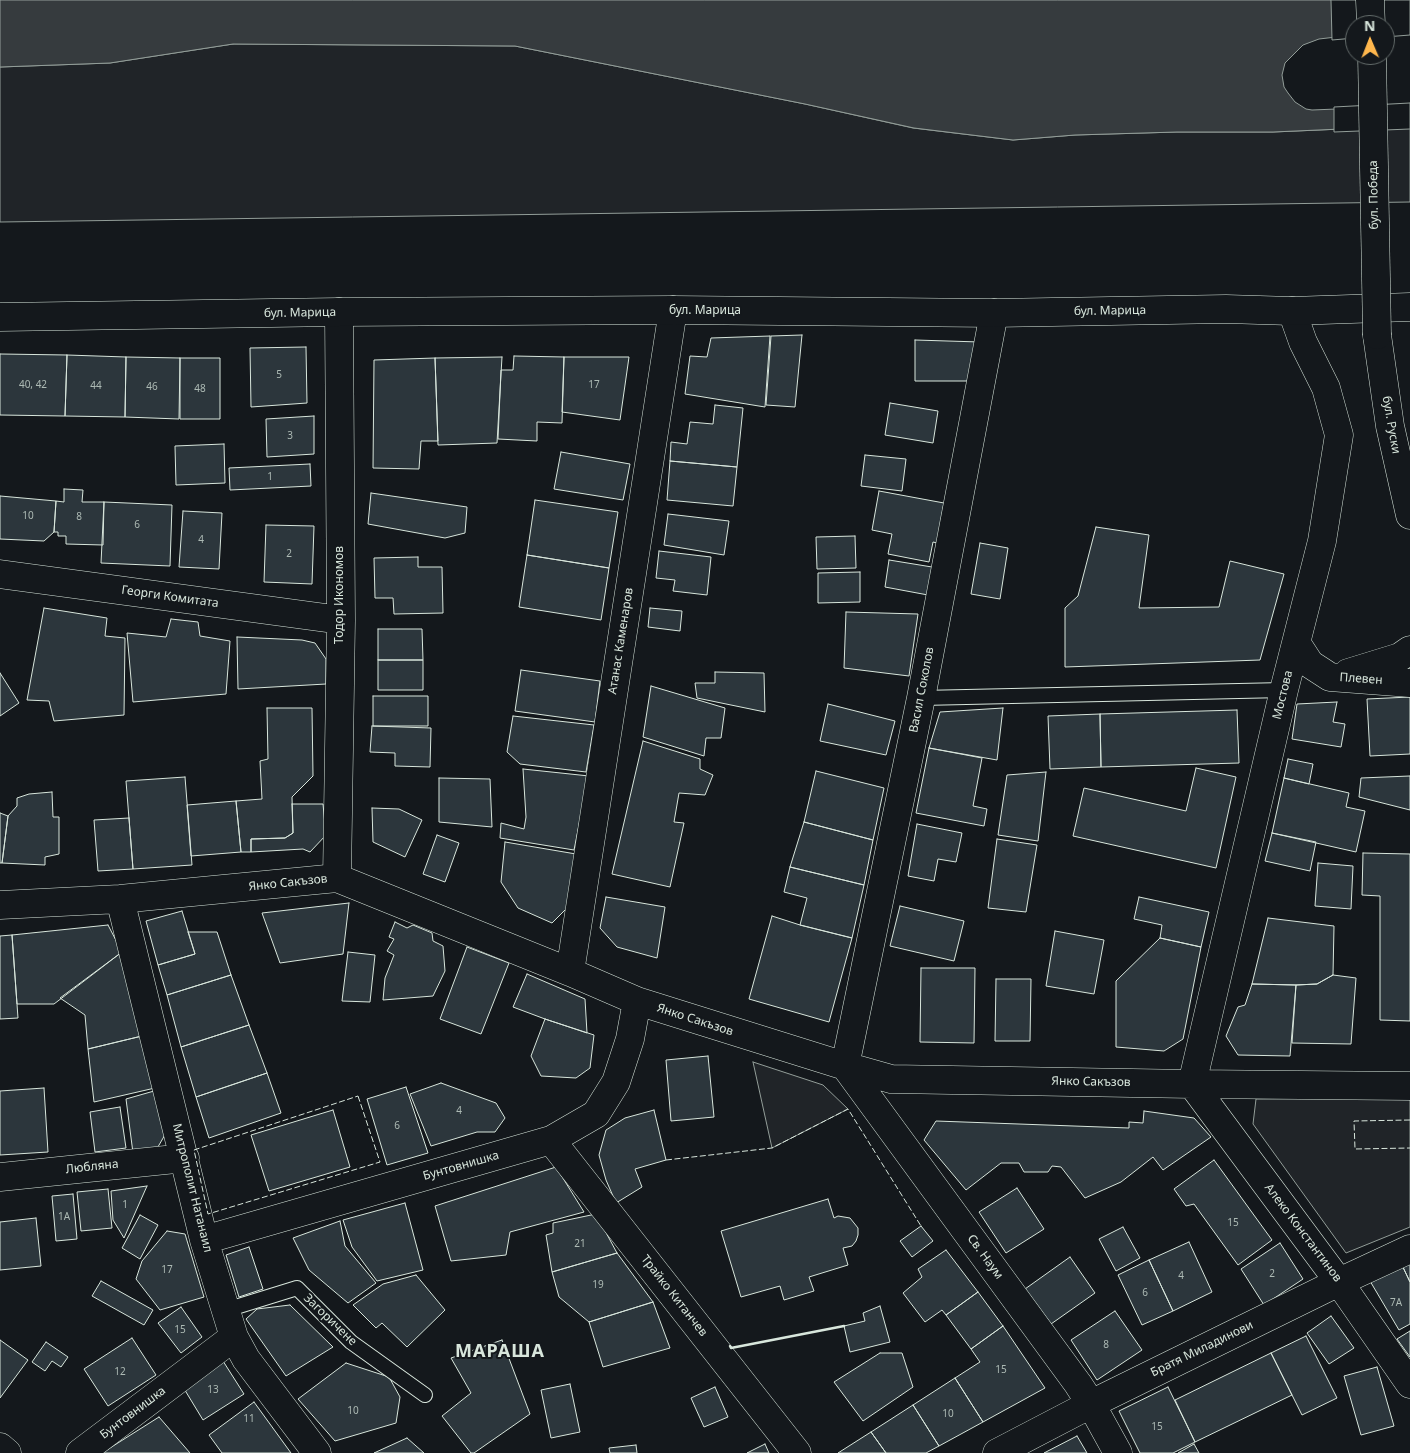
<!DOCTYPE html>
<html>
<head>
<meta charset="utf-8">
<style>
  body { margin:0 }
  #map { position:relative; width:1410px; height:1453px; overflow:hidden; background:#14181c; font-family:"Noto Sans",sans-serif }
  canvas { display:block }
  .north { position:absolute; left:1345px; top:15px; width:50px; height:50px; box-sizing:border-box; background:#14181c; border:1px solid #626a69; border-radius:50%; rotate:359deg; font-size:14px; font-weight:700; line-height:20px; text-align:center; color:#d8e6dc }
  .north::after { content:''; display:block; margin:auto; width:18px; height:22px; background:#ffb74d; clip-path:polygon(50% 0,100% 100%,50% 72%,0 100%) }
</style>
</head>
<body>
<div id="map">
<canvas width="1410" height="1453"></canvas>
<div class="north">N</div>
</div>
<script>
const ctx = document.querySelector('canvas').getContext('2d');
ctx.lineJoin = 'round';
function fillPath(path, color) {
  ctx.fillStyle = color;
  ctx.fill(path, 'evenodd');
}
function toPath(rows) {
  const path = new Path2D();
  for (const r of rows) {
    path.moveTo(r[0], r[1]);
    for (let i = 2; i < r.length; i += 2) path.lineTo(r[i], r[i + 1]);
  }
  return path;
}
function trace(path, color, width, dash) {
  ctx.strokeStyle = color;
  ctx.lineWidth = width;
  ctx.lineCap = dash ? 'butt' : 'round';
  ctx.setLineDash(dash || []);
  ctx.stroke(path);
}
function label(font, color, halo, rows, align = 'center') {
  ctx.font = font + ' "Noto Sans",sans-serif';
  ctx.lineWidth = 4;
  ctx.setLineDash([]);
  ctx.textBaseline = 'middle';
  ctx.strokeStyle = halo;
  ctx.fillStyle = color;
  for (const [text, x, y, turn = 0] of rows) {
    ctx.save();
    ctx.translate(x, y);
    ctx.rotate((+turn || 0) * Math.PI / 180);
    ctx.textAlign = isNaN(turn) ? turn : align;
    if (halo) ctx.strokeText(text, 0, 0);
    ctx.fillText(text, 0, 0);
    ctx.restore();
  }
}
const green = toPath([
  [233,44,515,46,805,104,913,128,1013,140,1075,135,1177,132,1273,132,1410,126,1410,202,0,222,0,67,110,63,233,44],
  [753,1062,823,1085,848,1109,772,1148,753,1062],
  [1410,1097,1410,1227,1346,1253,1253,1124,1256,1099,1410,1097]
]);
const water = toPath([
  [0,0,1410,0,1385,25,1355,25,1345,36,1319,39,1303,45,1285,63,1282,75,1284,87,1288,93,1295,102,1306,109,1312,110,1410,106,1410,126,1273,132,1177,132,1075,135,1013,140,914,128,805,104,515,46,233,44,110,63,0,67,0,0]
]);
const pier = toPath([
  [1331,0,1410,0,1410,35,1385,37,1385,25,1355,25,1355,38,1332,40,1331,0],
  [1410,103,1410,129,1334,132,1334,107,1410,103]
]);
const building = toPath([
  [802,335,795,407,766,405,771,336,802,335],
  [770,336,765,407,685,394,690,356,707,357,711,338,770,336],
  [915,340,980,342,972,381,915,381,915,340],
  [306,347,307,403,251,407,250,348,306,347],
  [0,354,67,355,65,416,0,415,0,354],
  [67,355,126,357,125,417,65,416,67,355],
  [514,356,564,357,562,423,537,422,537,441,498,439,501,370,513,370,514,356],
  [126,357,180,358,179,419,125,417,126,357],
  [502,357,497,443,438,445,435,358,502,357],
  [564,357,629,357,620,420,562,412,564,357],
  [180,358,220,358,220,419,180,419,180,358],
  [435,358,438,441,421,441,419,469,373,468,374,360,435,358],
  [890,403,938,411,933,443,885,435,890,403],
  [715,405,743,408,737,467,670,461,671,442,687,444,690,422,713,424,715,405],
  [314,416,314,454,267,457,266,419,314,416],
  [224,444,225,483,176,485,175,446,224,444],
  [561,452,630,464,623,500,554,489,561,452],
  [865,455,906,459,902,491,861,486,865,455],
  [670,461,737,467,733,506,667,500,670,461],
  [310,464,311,486,230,490,229,468,310,464],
  [64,489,83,490,82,502,104,502,103,545,66,544,66,536,58,536,58,532,54,532,56,501,64,502,64,489],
  [879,491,944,503,937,543,933,542,929,562,888,554,892,534,872,530,879,491],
  [371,493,467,507,465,533,445,538,368,524,371,493],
  [0,496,56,501,54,532,44,541,0,539,0,496],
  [535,500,618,512,609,568,527,555,535,500],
  [104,502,172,505,170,566,101,563,104,502],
  [183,511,222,513,219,569,179,567,183,511],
  [668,514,729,521,724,555,664,545,668,514],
  [266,525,314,526,312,584,264,582,266,525],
  [1096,527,1149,535,1139,608,1219,607,1230,561,1284,574,1260,660,1065,667,1065,608,1078,596,1096,527],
  [855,536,856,568,817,569,816,537,855,536],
  [980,543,1008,548,1000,599,971,594,980,543],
  [659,551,711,557,707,595,673,591,675,580,656,578,659,551],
  [527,555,609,568,601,620,519,607,527,555],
  [418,557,418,567,442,567,443,613,394,614,393,598,375,598,374,558,418,557],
  [889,560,932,567,928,595,885,587,889,560],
  [860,572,860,602,818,603,818,573,860,572],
  [44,608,107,618,105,636,125,638,124,715,54,721,49,701,27,700,44,608],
  [650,608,682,611,680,631,648,627,650,608],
  [846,612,918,614,909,676,844,668,846,612],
  [171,619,198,622,200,636,230,641,226,694,133,702,127,633,166,637,171,619],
  [378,629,422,629,423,660,378,660,378,629],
  [237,637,302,640,315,643,326,659,326,684,238,689,237,637],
  [378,660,423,660,423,690,378,690,378,660],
  [521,670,600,681,595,722,515,711,521,670],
  [715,672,764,673,765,712,697,698,695,683,715,683,715,672],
  [0,673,19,703,0,716,0,673],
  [651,686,725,708,721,738,706,738,704,756,643,737,651,686],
  [373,696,428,696,428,726,373,726,373,696],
  [1410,697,1410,754,1370,756,1367,699,1410,697],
  [1337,702,1333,722,1345,724,1341,747,1292,739,1297,704,1337,702],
  [828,704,895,721,886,755,820,741,828,704],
  [267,708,312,708,313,776,292,797,293,833,285,838,251,839,251,852,241,852,236,801,262,799,260,761,268,759,267,708],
  [1003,708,997,760,929,748,940,712,1003,708],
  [1237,710,1239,763,1101,767,1100,714,1237,710],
  [1100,714,1101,767,1050,769,1048,716,1100,714],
  [513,716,594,725,586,772,520,764,507,752,513,716],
  [372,726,431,728,430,767,395,766,395,753,370,752,372,726],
  [643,741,700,759,700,769,713,775,705,795,679,793,674,822,684,823,670,887,612,874,643,741],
  [929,748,982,758,973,806,987,809,984,826,916,813,929,748],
  [1288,759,1313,764,1309,784,1284,778,1288,759],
  [1196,768,1236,777,1216,868,1073,836,1084,788,1186,811,1196,768],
  [523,769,589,776,574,850,500,838,501,823,524,829,526,817,523,769],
  [816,771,884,788,873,840,804,822,816,771],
  [1046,772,1038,841,998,835,1007,775,1046,772],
  [1410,776,1410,810,1359,797,1361,778,1410,776],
  [185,777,192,865,133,869,126,781,185,777],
  [439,778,490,779,492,827,439,822,439,778],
  [1284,778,1349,793,1346,807,1365,811,1356,852,1272,833,1284,778],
  [52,792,53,817,59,817,59,854,45,857,45,865,2,863,8,816,17,806,17,798,29,794,52,792],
  [236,801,241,852,191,856,187,805,236,801],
  [292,804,323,804,326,835,310,852,303,849,251,852,251,839,285,838,293,833,292,804],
  [372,808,399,809,422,820,405,857,373,842,372,808],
  [0,813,8,816,2,863,0,863,0,813],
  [129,818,133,869,98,871,94,820,129,818],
  [804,822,873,840,864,885,790,867,804,822],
  [917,824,962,833,956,862,938,859,934,881,908,876,917,824],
  [1272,833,1316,842,1310,871,1265,861,1272,833],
  [437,835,459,843,445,882,423,874,437,835],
  [997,839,1037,845,1026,912,988,908,997,839],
  [505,842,576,854,570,905,552,923,518,908,501,882,505,842],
  [1363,853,1410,854,1410,1021,1380,1020,1380,896,1362,895,1363,853],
  [1318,863,1353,866,1351,909,1315,906,1318,863],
  [790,867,864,885,852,938,800,925,807,898,784,892,790,867],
  [606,897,665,907,657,958,617,947,600,928,606,897],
  [1139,897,1209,912,1201,947,1160,938,1162,925,1134,919,1139,897],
  [349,903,343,954,280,963,262,913,349,903],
  [900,906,964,921,954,961,890,946,900,906],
  [182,911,195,954,158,965,146,921,182,911],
  [772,916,800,925,852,938,829,1022,749,999,772,916],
  [1268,918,1334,926,1333,975,1317,984,1296,985,1252,984,1268,918],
  [395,922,407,928,413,925,432,933,433,941,443,946,445,971,433,996,383,1000,385,978,394,955,387,951,394,939,389,937,395,922],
  [108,925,122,952,54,1004,17,1004,12,935,108,925],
  [1055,931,1104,940,1094,994,1046,986,1055,931],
  [188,932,217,932,231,975,167,995,158,965,195,954,188,932],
  [12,935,18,1018,0,1019,0,936,12,935],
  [1160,938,1201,947,1183,1039,1164,1051,1116,1047,1116,981,1160,938],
  [467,947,509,963,481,1034,440,1019,467,947],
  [122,952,142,1036,88,1049,85,1015,60,998,122,952],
  [348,952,375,955,370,1002,342,1001,348,952],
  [921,968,975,968,974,1043,920,1042,921,968],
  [527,974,585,999,587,1033,545,1019,513,1007,527,974],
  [231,975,249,1025,181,1047,167,995,231,975],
  [1333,975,1356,978,1351,1044,1292,1043,1296,985,1317,984,1333,975],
  [996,979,1031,979,1030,1041,995,1041,996,979],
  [1252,984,1296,985,1290,1056,1238,1055,1226,1036,1238,1007,1245,1005,1252,984],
  [545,1019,594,1035,590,1068,576,1078,541,1076,531,1056,545,1019],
  [249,1025,267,1073,196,1097,181,1047,249,1025],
  [142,1036,155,1088,94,1102,88,1049,142,1036],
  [708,1056,714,1117,671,1121,666,1060,708,1056],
  [267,1073,281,1113,209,1138,196,1097,267,1073],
  [441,1083,496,1103,505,1118,495,1132,477,1132,431,1146,410,1094,441,1083],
  [406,1087,428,1153,387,1165,367,1099,406,1087],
  [44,1088,48,1152,0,1155,0,1091,44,1088],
  [154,1091,166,1133,155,1152,133,1153,126,1099,154,1091],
  [120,1107,126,1148,95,1152,90,1112,120,1107],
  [333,1110,350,1167,269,1191,251,1135,333,1110],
  [654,1110,666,1160,635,1169,642,1187,616,1203,606,1180,599,1155,606,1130,625,1118,654,1110],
  [1144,1111,1194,1118,1211,1137,1163,1170,1153,1157,1121,1182,1085,1198,1061,1167,1052,1166,1048,1172,1024,1172,1019,1163,1001,1163,966,1190,924,1140,936,1121,1129,1128,1129,1122,1143,1123,1144,1111],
  [1214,1160,1272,1240,1238,1265,1194,1204,1186,1206,1174,1189,1214,1160],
  [556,1167,584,1212,510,1232,506,1255,451,1261,435,1206,556,1167],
  [147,1186,124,1238,113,1220,111,1191,147,1186],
  [1017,1188,1044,1229,1006,1253,979,1212,1017,1188],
  [108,1189,112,1228,81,1231,77,1192,108,1189],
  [73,1194,77,1239,56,1241,52,1196,73,1194],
  [828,1199,834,1218,838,1216,850,1218,858,1228,858,1235,856,1241,852,1246,843,1248,848,1265,809,1277,814,1291,784,1300,780,1286,741,1297,721,1231,828,1199],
  [405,1203,423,1270,377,1281,352,1247,343,1220,405,1203],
  [596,1214,617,1253,552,1272,546,1235,553,1233,553,1223,596,1214],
  [140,1215,158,1225,140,1259,122,1248,140,1215],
  [36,1218,41,1266,0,1270,0,1222,36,1218],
  [340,1221,345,1246,376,1283,348,1303,309,1270,293,1238,340,1221],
  [921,1226,933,1241,912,1257,900,1241,921,1226],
  [1123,1227,1140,1258,1116,1271,1099,1239,1123,1227],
  [167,1231,185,1234,204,1297,160,1310,136,1279,142,1261,167,1231],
  [1189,1242,1212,1292,1173,1311,1149,1260,1189,1242],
  [1280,1243,1303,1279,1264,1305,1241,1269,1280,1243],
  [249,1247,263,1289,239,1297,226,1255,249,1247],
  [946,1250,978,1292,946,1315,942,1310,925,1322,903,1293,922,1277,918,1269,946,1250],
  [617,1253,653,1302,589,1322,559,1297,552,1272,617,1253],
  [1070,1257,1095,1293,1051,1324,1025,1289,1070,1257],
  [1410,1259,1410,1282,1401,1263,1410,1259],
  [1149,1260,1173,1311,1142,1325,1118,1275,1149,1260],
  [1401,1263,1410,1282,1410,1324,1399,1330,1370,1281,1401,1263],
  [416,1275,445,1310,407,1347,382,1323,376,1328,353,1305,383,1284,416,1275],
  [101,1281,153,1310,144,1325,92,1296,101,1281],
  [978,1292,1003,1326,971,1349,946,1315,978,1292],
  [653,1302,670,1348,603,1367,589,1322,653,1302],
  [290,1305,333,1347,286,1376,246,1319,257,1309,290,1305],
  [880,1306,890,1342,850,1352,844,1326,865,1321,863,1313,880,1306],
  [181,1307,202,1337,181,1353,158,1323,181,1307],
  [1115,1311,1142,1350,1097,1380,1071,1340,1115,1311],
  [1331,1316,1354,1348,1329,1364,1307,1333,1331,1316],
  [1003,1326,1045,1388,983,1422,955,1378,980,1362,971,1349,1003,1326],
  [1410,1331,1410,1357,1397,1339,1410,1331],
  [1306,1336,1337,1398,1302,1415,1271,1353,1306,1336],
  [132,1338,156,1375,108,1406,84,1369,132,1338],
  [0,1340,28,1360,0,1398,0,1340],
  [502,1340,530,1414,474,1453,471,1453,442,1416,471,1393,451,1358,502,1340],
  [46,1342,68,1357,61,1367,52,1361,45,1371,32,1362,46,1342],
  [880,1353,902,1353,913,1387,863,1421,834,1382,880,1353],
  [1271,1353,1292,1395,1195,1442,1175,1400,1271,1353],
  [223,1361,244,1394,203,1420,183,1387,223,1361],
  [346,1363,389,1377,400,1397,396,1423,335,1441,298,1399,346,1363],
  [1377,1367,1394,1426,1361,1435,1344,1376,1377,1367],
  [955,1378,983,1422,939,1446,913,1405,955,1378],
  [570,1384,580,1432,551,1438,541,1390,570,1384],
  [715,1387,728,1417,704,1427,691,1398,715,1387],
  [1168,1387,1195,1442,1173,1453,1140,1453,1119,1411,1168,1387],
  [254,1402,291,1453,222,1453,209,1435,254,1402],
  [913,1405,939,1446,926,1453,886,1453,871,1432,913,1405],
  [159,1417,190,1453,102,1453,159,1417],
  [871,1432,886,1453,838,1453,871,1432],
  [1077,1436,1087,1453,1044,1453,1077,1436],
  [407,1438,424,1453,374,1453,407,1438],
  [765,1444,769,1453,747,1453,765,1444],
  [1194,1444,1199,1453,1178,1453,1194,1444],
  [636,1445,637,1453,610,1453,609,1448,636,1445]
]);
const service = toPath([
  [921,698,1284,690],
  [226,1310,297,1288,351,1342,425,1395]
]);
const minor = toPath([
  [0,574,341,620],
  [1297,644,1310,664,1330,677,1410,683],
  [1348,673,1400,657,1410,650],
  [337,878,341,620,339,312],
  [120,899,204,1240,234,1337,246,1359,317,1453],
  [0,905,120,899,337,878,570,972,637,1001,845,1066,891,1079,1192,1084,1410,1086],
  [570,972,673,310],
  [845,1066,921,698,994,313],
  [845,1066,1078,1384,1091,1404,1118,1453],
  [1192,1084,1284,690,1322,541,1339,435,1326,388,1303,342,1292,311],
  [1192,1084,1339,1282,1410,1384],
  [551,1140,797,1453],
  [0,1177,185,1158],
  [204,1240,551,1140,596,1114,616,1082,630,1039,637,1001],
  [0,1447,7,1453],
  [80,1453,234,1337],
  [997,1453,1091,1404,1339,1282,1410,1249]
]);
const tertiary = toPath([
  [0,317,339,312,673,310,994,313,1226,309,1292,311,1410,307]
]);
const secondary = toPath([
  [1370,0,1371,25],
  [1377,335,1390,426,1410,515]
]);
const secondaryBridge = toPath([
  [1372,55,1377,335]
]);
const fence = toPath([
  [358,1096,380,1162,208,1214,194,1150,358,1096],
  [1410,1120,1354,1121,1355,1149,1410,1148],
  [666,1160,772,1148,848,1109,921,1226]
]);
const wall = toPath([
  [730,1346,731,1348,844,1326]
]);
const numberNames = [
  ["5",279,375],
  ["40, 42",33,385],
  ["17",594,385],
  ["44",96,386],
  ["46",152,387],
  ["48",200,389],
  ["3",290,436],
  ["1",270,477],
  ["10",28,516],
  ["8",79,517],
  ["6",137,525],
  ["4",201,540],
  ["2",289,554],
  ["4",459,1111],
  ["6",397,1126],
  ["1",125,1205],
  ["1A",64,1217],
  ["15",1233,1223],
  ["21",580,1244],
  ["17",167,1270],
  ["2",1272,1274],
  ["4",1181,1276],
  ["19",598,1285],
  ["6",1145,1293],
  ["7А",1396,1303],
  ["15",180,1330],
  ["8",1106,1345],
  ["15",1001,1370],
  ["12",120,1372],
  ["13",213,1390],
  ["10",353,1411],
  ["10",948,1414],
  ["11",249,1419],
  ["15",1157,1427]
];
const streetNames = [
  ["бул. Победа",1374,195,-91],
  ["бул. Марица",705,311],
  ["бул. Марица",1110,311,-1],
  ["бул. Марица",300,313,-1],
  ["бул. Руски",1391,425,80],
  ["Тодор Икономов",340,595,-90],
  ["Георги Комитата",170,597,8],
  ["Атанас Каменаров",621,641,-81],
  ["Плевен",1361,679,4],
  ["Васил Соколов",922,690,-79],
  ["Мостова",1283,695,-76],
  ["Янко Сакъзов",288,883,-6],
  ["Янко Сакъзов",695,1020,18],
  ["Янко Сакъзов",1091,1082,1],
  ["Бунтовнишка",461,1166,-16],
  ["Любляна",92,1167,-6],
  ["Митрополит Натанаил",192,1188,76],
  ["Алеко Константинов",1303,1233,53],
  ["Св. Наум",985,1257,54],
  ["Трайко Китанчев",674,1296,52],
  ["Загоричене",330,1320,44],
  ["Братя Миладинови",1202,1349,-26],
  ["Бунтовнишка",133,1413,-37]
];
const districtNames = [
  ["МАРАША",500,1352]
];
fillPath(green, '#202428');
trace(green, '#939e99', 1);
fillPath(water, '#363b3e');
trace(water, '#939e99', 1);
fillPath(pier, '#14181c');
trace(pier, '#939e99', 1);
fillPath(building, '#2c363c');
trace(building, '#d8e6dc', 1);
trace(service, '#d8e6dc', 16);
trace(minor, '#d8e6dc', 29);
trace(tertiary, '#d8e6dc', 29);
trace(secondary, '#d8e6dc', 29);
trace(service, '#14181c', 14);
trace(minor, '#14181c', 28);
trace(tertiary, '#14181c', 28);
trace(secondary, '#14181c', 28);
trace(secondaryBridge, '#d8e6dc', 29, []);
trace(secondaryBridge, '#14181c', 28);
trace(fence, '#d8e6dc', 1, [6, 2.5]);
trace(wall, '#d8e6dc', 2.5);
label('10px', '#adbab4', null, numberNames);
label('12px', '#d8e6dc', '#14181c', streetNames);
ctx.letterSpacing = '1px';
label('bold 18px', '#d8e6dc', '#14181c', districtNames);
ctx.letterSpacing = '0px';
</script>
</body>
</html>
